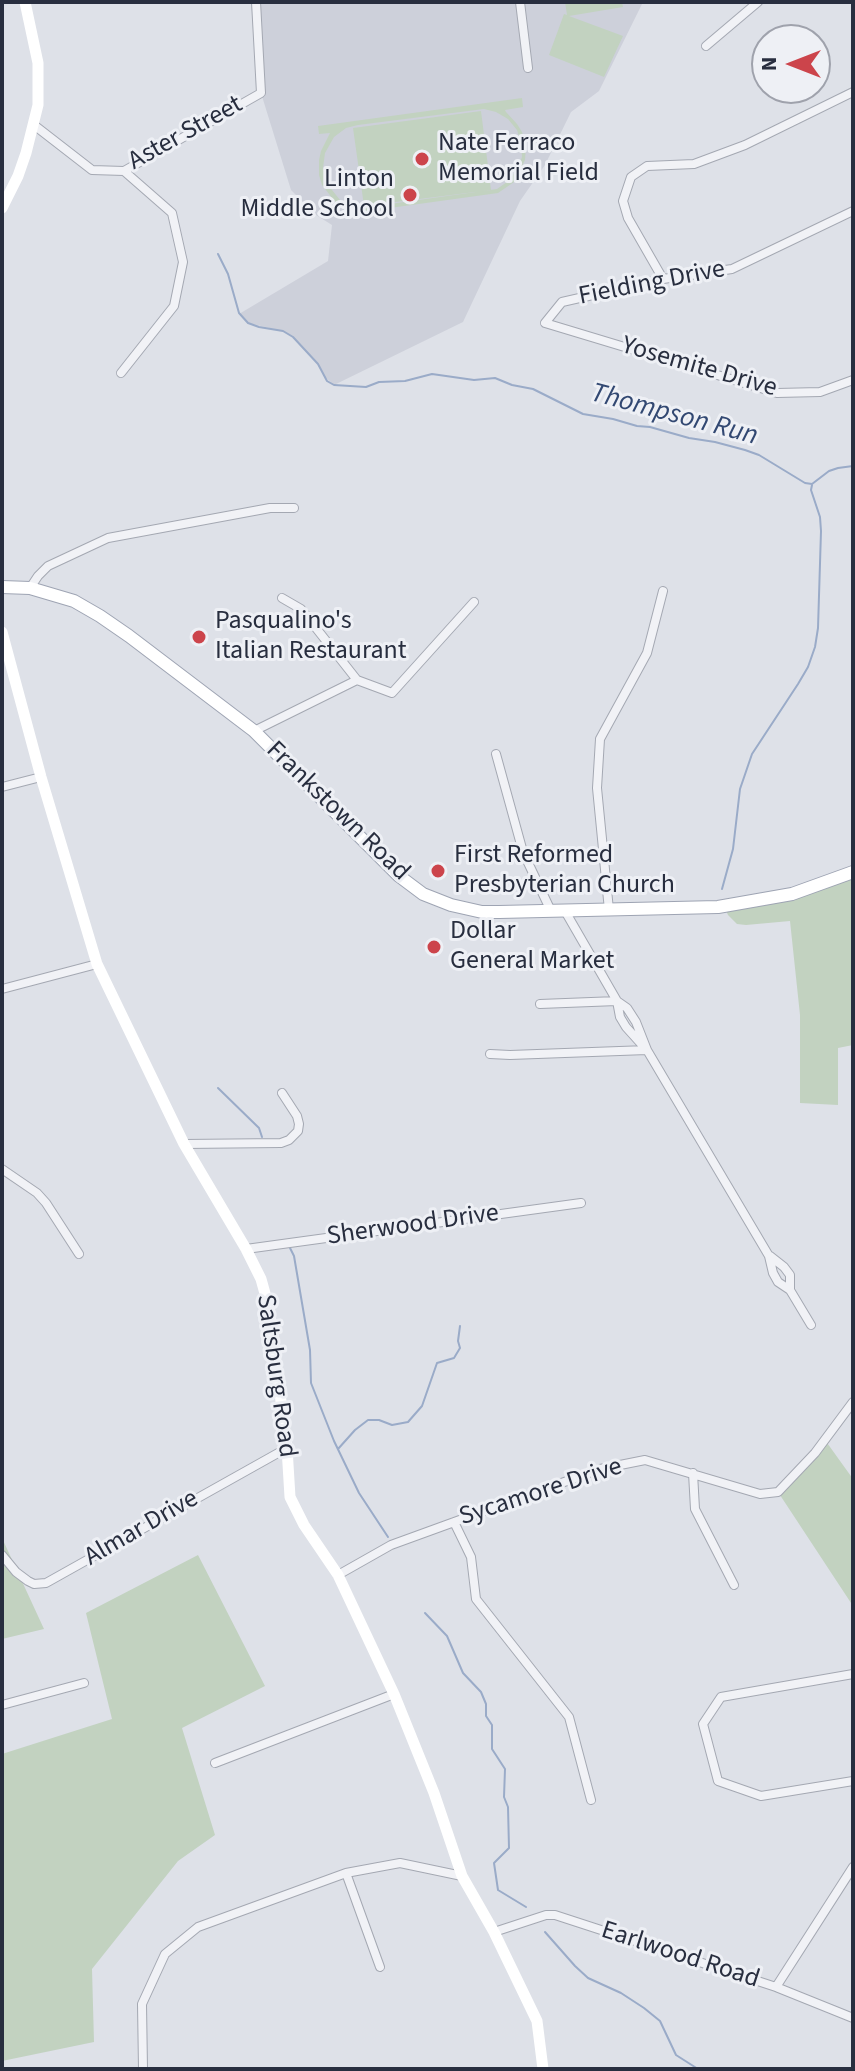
<!DOCTYPE html>
<html>
<head>
<meta charset="utf-8">
<style>
  body { margin:0 }
  #map { position:relative; width:855px; height:2071px; overflow:hidden; background:#dee1e8; font-family:"Source Sans 3",sans-serif }
  canvas { display:block }
  .frame { position:absolute; inset:0; border:4px solid #282e3f; pointer-events:none }
  .north { position:absolute; left:751px; top:24px; width:80px; height:80px; box-sizing:border-box; background:#eef0f5; border:2px solid #9fa2ac; border-radius:50%; rotate:270deg; font-size:22px; font-weight:700; line-height:32px; text-align:center; color:#282e3f }
  .north::after { content:''; display:block; margin:auto; width:28px; height:36px; background:#cc444b; clip-path:polygon(50% 0,100% 100%,50% 72%,0 100%) }
</style>
</head>
<body>
<div id="map">
<canvas width="855" height="2071"></canvas>
<div class="frame"></div>
<div class="north">N</div>
</div>
<script>
const ctx = document.querySelector('canvas').getContext('2d');
ctx.lineJoin = 'round';
function fillPath(path, color) {
  ctx.fillStyle = color;
  ctx.fill(path, 'evenodd');
}
function toPath(rows) {
  const path = new Path2D();
  for (const r of rows) {
    path.moveTo(r[0], r[1]);
    for (let i = 2; i < r.length; i += 2) path.lineTo(r[i], r[i + 1]);
  }
  return path;
}
function trace(path, color, width, dash) {
  ctx.strokeStyle = color;
  ctx.lineWidth = width;
  ctx.lineCap = dash ? 'butt' : 'round';
  ctx.setLineDash(dash || []);
  ctx.stroke(path);
}
function label(font, color, halo, rows, align = 'center') {
  ctx.font = font + ' "Source Sans 3",sans-serif';
  ctx.lineWidth = 6;
  ctx.setLineDash([]);
  ctx.textBaseline = 'middle';
  ctx.strokeStyle = halo;
  ctx.fillStyle = color;
  for (const [text, x, y, turn = 0] of rows) {
    ctx.save();
    ctx.translate(x, y);
    ctx.rotate((+turn || 0) * Math.PI / 180);
    ctx.textAlign = isNaN(turn) ? turn : align;
    if (halo) ctx.strokeText(text, 0, 0);
    ctx.fillText(text, 0, 0);
    ctx.restore();
  }
}
const built = toPath([
  [251,2,643,2,599,91,571,112,545,165,520,201,463,322,334,385,325,377,318,364,293,337,283,331,248,323,239,314,328,261,332,225,316,215,291,190,261,93]
]);
const green = toPath([
  [565,2,622,2,623,7,569,16,623,36,604,77,549,55,564,14,567,15],
  [522,98,523,107,505,110,506,112,517,124,522,132,526,146,525,160,514,182,498,193,361,212,350,210,336,203,322,185,319,175,319,160,321,151,330,133,319,134,318,126],
  [484,109,496,112,508,119,517,130,521,143,522,157,517,170,507,182,497,189,361,208,340,200,328,185,323,168,325,153,334,137,346,128,358,125],
  [481,111,491,190,364,206,353,128],
  [853,872,853,1045,838,1048,838,1105,800,1103,800,1015,790,921,746,925,737,924,728,915,724,906],
  [825,1440,853,1479,853,1606,778,1492],
  [2,1538,44,1629,2,1639],
  [198,1555,265,1686,182,1728,215,1835,178,1861,92,1969,94,2042,2,2061,2,1754,112,1719,86,1613]
]);
const stream = toPath([
  [218,254,228,274,239,313,248,323,259,327,283,331,293,337,318,364,327,381,334,385,366,387,379,382,405,381,432,374,474,380,495,378,512,385,533,389,583,414,613,419,637,426,650,427,689,438,715,442,745,450,759,455,805,483,812,484,829,471,838,468,853,466],
  [722,889,733,849,740,789,752,754,798,684,808,667,815,647,818,628,821,531,820,517,811,490,812,485],
  [218,1088,259,1128,262,1137],
  [290,1248,294,1256,310,1350,311,1383,334,1441,359,1493,388,1537],
  [338,1449,355,1430,368,1420,379,1420,392,1425,408,1422,422,1406,437,1363,454,1358,460,1348,458,1341,460,1326],
  [425,1613,447,1636,463,1673,481,1692,486,1704,486,1716,492,1725,492,1749,505,1769,504,1797,508,1807,509,1848,494,1863,498,1890,526,1907],
  [545,1932,575,1966,588,1978,621,1993,644,2008,660,2021,676,2055,698,2069]
]);
const minor = toPath([
  [520,2,528,68],
  [706,46,758,2],
  [34,125,92,170,124,171,261,93,256,2],
  [853,211,732,269,663,279,562,302,545,323,777,393,820,392,853,380],
  [663,279,628,218,623,201,631,177,647,166,694,164,745,145,853,92],
  [121,373,174,306,183,262,172,213,124,171],
  [30,588,38,576,48,566,108,538,270,508,294,508],
  [282,598,301,609,357,680],
  [254,731,357,680,392,693,474,602],
  [496,754,523,852,551,911],
  [2,787,41,777],
  [609,910,597,788,600,739,647,653,663,591],
  [565,911,617,1001,620,1017,626,1027,644,1047],
  [2,989,97,964],
  [617,1001,627,1008,636,1022,647,1050,769,1256,773,1273,778,1282,790,1290,811,1325],
  [540,1004,617,1001],
  [490,1054,510,1055,647,1050],
  [184,1144,281,1143,289,1140,298,1131,299,1124,297,1116,282,1093],
  [2,1169,37,1193,46,1203,79,1254],
  [246,1249,581,1203],
  [770,1256,784,1267,790,1275,790,1290],
  [693,1473,695,1509,734,1585],
  [454,1522,471,1557,476,1599,569,1717,591,1800],
  [2,1555,16,1572,28,1581,34,1584,46,1583,287,1448],
  [338,1575,391,1545,600,1469,645,1460,760,1494,778,1492,815,1453,853,1402],
  [853,1674,721,1697,703,1724,718,1781,761,1796,853,1781],
  [2,1705,84,1683],
  [215,1763,394,1694],
  [346,1873,380,1967],
  [494,1932,546,1915,555,1915,776,1987,853,2018],
  [776,1987,853,1867],
  [143,2069,142,2004,165,1954,198,1927,346,1873,400,1863,462,1876]
]);
const secondary = toPath([
  [2,208,18,176,26,153,38,105,38,63,25,2],
  [2,632,41,777,97,964,184,1144,246,1249,261,1279,269,1308,287,1448,290,1497,304,1525,338,1575,394,1694,434,1793,462,1876,494,1932,537,2021,543,2069]
]);
const primary = toPath([
  [2,587,30,588,74,601,100,616,129,636,254,731,399,876,423,894,451,905,482,912,499,912,718,907,792,894,853,872]
]);
const markers = [
  [422,159,8,"#cc444b"],
  [410,195,8,"#cc444b"],
  [199,637,8,"#cc444b"],
  [438,871,8,"#cc444b"],
  [434,947,8,"#cc444b"]
];
const streetNames = [
  ["Aster Street",186,134,-29],
  ["Fielding Drive",652,284,-11],
  ["Yosemite Drive",699,368,16],
  ["Frankstown Road",337,812,44],
  ["Sherwood Drive",413,1226,-8],
  ["Saltsburg Road",275,1376,82],
  ["Sycamore Drive",541,1493,-18],
  ["Almar Drive",142,1529,-30],
  ["Earlwood Road",680,1956,18]
];
const poiNames = [
  ["Nate Ferraco",438,144],
  ["Memorial Field",438,174],
  ["Linton",394,180,"right"],
  ["Middle School",394,210,"right"],
  ["Pasqualino's",215,622],
  ["Italian Restaurant",215,652],
  ["First Reformed",454,856],
  ["Presbyterian Church",454,886],
  ["Dollar",450,932],
  ["General Market",450,962]
];
const waterNames = [
  ["Thompson Run",674,416,15]
];
fillPath(built, '#cdd0da');
fillPath(green, '#c2d2c0');
trace(stream, '#9aabc8', 2);
trace(minor, '#a4a8b2', 10);
trace(primary, '#9ea4b3', 14);
trace(minor, '#f1f2f6', 8);
trace(secondary, '#fff', 11);
trace(primary, '#fff', 12);
for (const [x, y, r, color] of markers) {
  const dot = new Path2D();
  dot.arc(x, y, r, 0, 2 * Math.PI);
  ctx.fillStyle = color;
  ctx.fill(dot);
  trace(dot, '#eef0f5', 3);
}
label('26px', '#282e3f', '#eef0f5', streetNames);
label('26px', '#282e3f', '#eef0f5', poiNames, 'left');
label('italic 28px', '#324872', '#eef0f5', waterNames);
</script>
</body>
</html>
